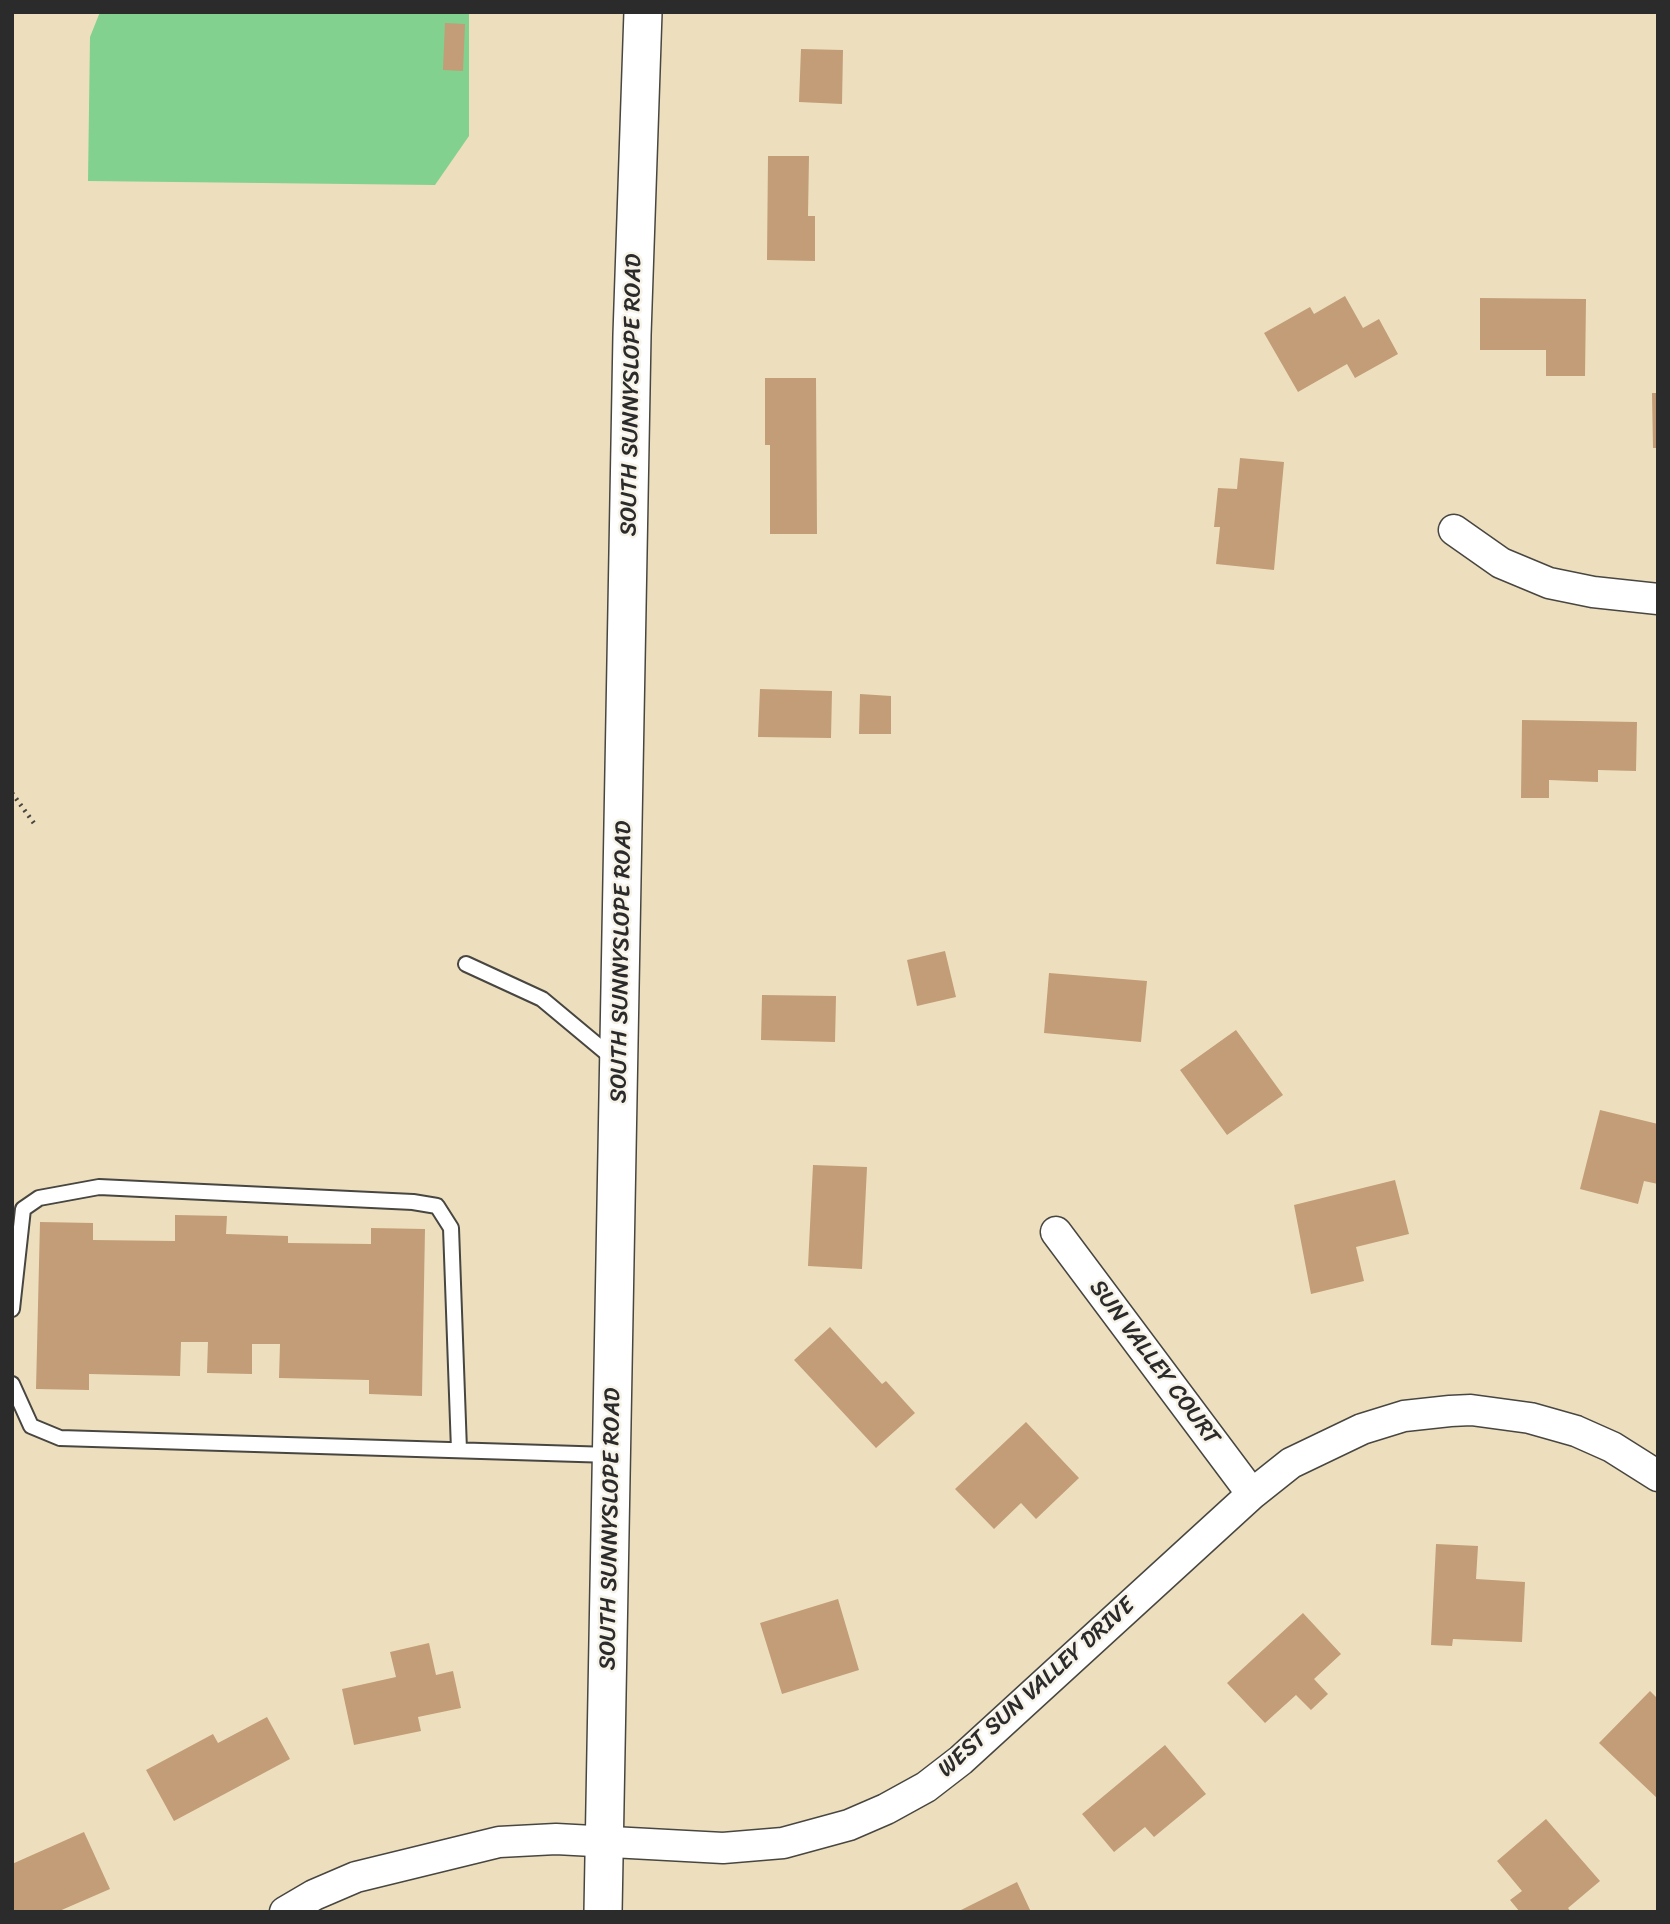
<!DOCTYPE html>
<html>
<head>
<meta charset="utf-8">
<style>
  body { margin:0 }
  #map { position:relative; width:1670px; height:1924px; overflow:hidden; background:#eddfbd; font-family:Sriracha,sans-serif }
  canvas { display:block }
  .frame { position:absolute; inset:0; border:14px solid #2b2b2b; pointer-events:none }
</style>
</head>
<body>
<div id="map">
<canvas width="1670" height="1924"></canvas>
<div class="frame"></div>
</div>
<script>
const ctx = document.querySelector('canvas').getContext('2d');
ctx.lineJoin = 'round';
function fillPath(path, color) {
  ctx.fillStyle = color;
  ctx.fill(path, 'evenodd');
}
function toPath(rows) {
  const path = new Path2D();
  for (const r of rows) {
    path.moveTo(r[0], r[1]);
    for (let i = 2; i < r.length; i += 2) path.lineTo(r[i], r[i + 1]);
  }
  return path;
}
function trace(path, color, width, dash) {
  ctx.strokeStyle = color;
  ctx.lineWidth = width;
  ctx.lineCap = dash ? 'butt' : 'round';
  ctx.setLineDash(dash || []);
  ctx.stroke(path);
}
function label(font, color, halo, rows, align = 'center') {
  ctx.font = font + ' Sriracha,sans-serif';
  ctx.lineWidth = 5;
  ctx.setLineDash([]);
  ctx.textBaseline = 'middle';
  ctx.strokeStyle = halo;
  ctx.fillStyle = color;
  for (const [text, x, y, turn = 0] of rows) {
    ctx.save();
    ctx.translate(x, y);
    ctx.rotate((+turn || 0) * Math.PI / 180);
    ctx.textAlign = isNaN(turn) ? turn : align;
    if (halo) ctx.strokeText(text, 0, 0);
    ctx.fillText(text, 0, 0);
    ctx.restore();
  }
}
const green = toPath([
  [100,12,469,12,469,136,435,185,88,181,90,37]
]);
const building = toPath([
  [445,23,465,24,463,71,443,70],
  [801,49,843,50,842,104,799,102],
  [768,156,809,156,808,216,815,216,815,261,767,260],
  [1345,296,1363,328,1379,319,1398,354,1355,378,1347,364,1298,392,1264,333,1310,307,1314,314],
  [1480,298,1586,299,1585,376,1546,376,1546,350,1480,350],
  [765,378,816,378,817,534,770,534,770,445,765,445],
  [1652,393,1658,393,1658,448,1653,448],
  [1240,458,1284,462,1274,570,1216,564,1220,527,1214,527,1218,488,1237,489],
  [760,689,832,691,831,738,758,737],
  [860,694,891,696,891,734,859,734],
  [1522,720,1637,722,1636,771,1598,770,1598,782,1549,780,1549,798,1521,798],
  [945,951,956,997,917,1006,907,960],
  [1049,973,1147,981,1141,1042,1044,1033],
  [762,995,836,996,835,1042,761,1040],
  [1236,1030,1283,1095,1227,1135,1180,1070],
  [1600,1110,1658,1124,1658,1184,1644,1181,1638,1204,1580,1189],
  [813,1165,867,1167,862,1269,808,1266],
  [1395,1180,1409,1234,1356,1247,1364,1281,1311,1294,1294,1205],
  [175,1215,227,1216,226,1234,288,1236,288,1243,371,1244,371,1228,425,1229,422,1396,369,1394,369,1380,279,1378,280,1344,252,1344,252,1374,207,1373,208,1342,181,1342,180,1376,89,1374,89,1390,36,1389,40,1222,93,1223,93,1240,175,1241],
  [830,1327,882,1384,886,1381,915,1413,876,1448,794,1360],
  [1026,1422,1079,1478,1036,1519,1021,1503,994,1529,955,1489],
  [1436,1544,1478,1546,1476,1579,1525,1582,1522,1642,1453,1639,1452,1646,1431,1645],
  [838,1599,859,1670,782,1694,760,1623],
  [1303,1613,1341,1654,1314,1679,1328,1694,1311,1710,1296,1695,1265,1723,1227,1683],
  [429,1643,436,1675,453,1671,461,1708,418,1717,421,1731,354,1745,342,1689,396,1677,390,1652],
  [1650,1691,1658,1699,1658,1799,1599,1743],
  [267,1717,290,1759,174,1821,146,1770,213,1734,218,1743],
  [1165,1745,1206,1794,1154,1837,1145,1827,1114,1852,1082,1814],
  [1546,1819,1600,1881,1568,1908,1571,1912,1520,1912,1510,1900,1522,1891,1497,1861],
  [84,1832,110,1889,57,1912,12,1912,12,1864],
  [1017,1882,1031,1912,957,1912]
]);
const path = toPath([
  [12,793,36,826]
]);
const service = toPath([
  [466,964,542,999,614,1059],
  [12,1309,23,1209,39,1198,99,1187,413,1202,437,1206,451,1228,459,1450],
  [12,1384,31,1426,60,1438,611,1455]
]);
const minor = toPath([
  [1454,530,1501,563,1549,583,1593,592,1658,599],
  [1056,1232,1252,1494],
  [285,1912,314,1895,356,1877,499,1842,556,1839,723,1848,783,1843,849,1825,886,1809,926,1787,961,1760,1252,1494,1291,1463,1362,1429,1404,1416,1450,1411,1471,1410,1530,1418,1576,1431,1612,1447,1658,1476]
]);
const tertiary = toPath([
  [603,1912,632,335,643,12]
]);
const streetNames = [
  ["SOUTH SUNNYSLOPE ROAD",632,395,-89],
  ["SOUTH SUNNYSLOPE ROAD",622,962,-89],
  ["SUN VALLEY COURT",1154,1363,53],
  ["SOUTH SUNNYSLOPE ROAD",611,1529,-89],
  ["WEST SUN VALLEY DRIVE",1037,1688,-42]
];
fillPath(green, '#83d18f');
fillPath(building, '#c29d77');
trace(service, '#484641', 18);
trace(minor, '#484641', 33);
trace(tertiary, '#484641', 40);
trace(path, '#484641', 4.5, [2, 5]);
trace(service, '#fff', 14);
trace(minor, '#fff', 30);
trace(tertiary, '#fff', 37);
label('23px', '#2b2b2b', '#f7f3e8', streetNames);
</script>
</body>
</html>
